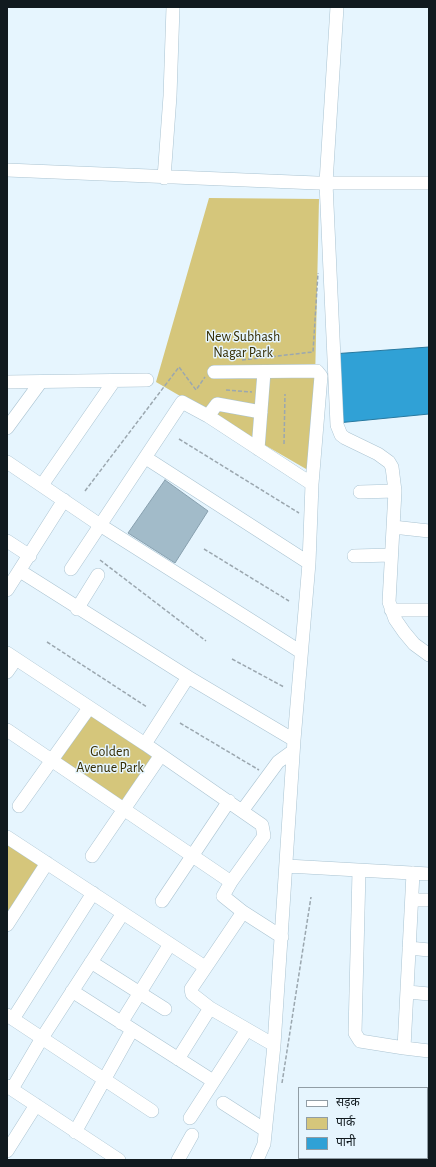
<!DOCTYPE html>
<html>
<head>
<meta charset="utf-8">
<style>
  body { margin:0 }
  #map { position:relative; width:436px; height:1167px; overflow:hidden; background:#e6f5fe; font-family:"Alegreya Sans","Noto Sans Devanagari",sans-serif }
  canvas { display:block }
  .frame { position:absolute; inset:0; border:8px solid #111a1f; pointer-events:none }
  .legend { position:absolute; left:298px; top:1087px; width:130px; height:72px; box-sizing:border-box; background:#e6f5fe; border:1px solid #919da5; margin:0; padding:5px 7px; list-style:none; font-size:12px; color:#111a1f }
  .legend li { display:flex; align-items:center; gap:8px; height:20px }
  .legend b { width:20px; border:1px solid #919da5 }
</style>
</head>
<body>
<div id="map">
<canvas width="436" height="1167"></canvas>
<div class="frame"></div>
<ul class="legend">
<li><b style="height:5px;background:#fff"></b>सड़क</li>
<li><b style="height:11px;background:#d5c67b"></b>पार्क</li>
<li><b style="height:11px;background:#30a1d6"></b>पानी</li>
</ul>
</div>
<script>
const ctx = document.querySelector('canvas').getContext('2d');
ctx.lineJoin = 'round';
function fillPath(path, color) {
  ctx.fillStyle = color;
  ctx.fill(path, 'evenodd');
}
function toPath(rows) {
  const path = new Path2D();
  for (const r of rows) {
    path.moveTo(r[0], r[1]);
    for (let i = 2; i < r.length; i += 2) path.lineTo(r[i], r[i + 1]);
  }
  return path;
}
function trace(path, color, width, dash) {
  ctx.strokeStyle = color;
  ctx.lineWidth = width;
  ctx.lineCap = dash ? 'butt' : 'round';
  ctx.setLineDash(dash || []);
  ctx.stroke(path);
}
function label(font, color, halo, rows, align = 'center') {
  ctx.font = font + ' "Alegreya Sans",sans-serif';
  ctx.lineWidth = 3;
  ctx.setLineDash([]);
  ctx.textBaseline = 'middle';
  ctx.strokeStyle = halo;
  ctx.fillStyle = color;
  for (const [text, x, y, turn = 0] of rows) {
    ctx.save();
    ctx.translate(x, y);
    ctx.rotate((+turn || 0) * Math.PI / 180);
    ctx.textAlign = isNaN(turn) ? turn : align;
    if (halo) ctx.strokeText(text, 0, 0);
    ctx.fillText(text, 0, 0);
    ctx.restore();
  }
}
const green = toPath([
  [209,198,319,199,313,473,156,382],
  [89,709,160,756,124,809,56,762],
  [7,843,46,863,7,924]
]);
const water = toPath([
  [429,347,429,414,337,423,332,354,429,347]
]);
const building = toPath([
  [165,480,208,511,175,563,128,533,165,480]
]);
const path = toPath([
  [242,360,313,352,318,273],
  [226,390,252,392],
  [179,439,299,513],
  [284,444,285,394],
  [85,491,179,367,196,390,205,377],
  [204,549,289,601],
  [100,560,206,641],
  [47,642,147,707],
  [232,659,284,687],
  [180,723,259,770],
  [282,1083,311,897]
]);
const minor = toPath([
  [337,7,326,183,337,425,341,435,345,438,378,454,389,462,392,467,395,491,389,602,395,619,404,632,414,644,429,655],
  [7,170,317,183,429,183],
  [164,178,170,96,173,7],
  [214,372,317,371,321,376,312,484,309,563,294,740,274,1045,264,1144,257,1160],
  [7,382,147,380],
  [208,416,217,404,261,412],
  [7,428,40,383],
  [258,449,264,372],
  [146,458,309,563],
  [7,462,100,525,301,652],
  [42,485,114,381],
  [360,492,395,491],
  [393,527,429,531],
  [7,541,30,556],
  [354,556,391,555],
  [71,569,182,402,208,416,312,484],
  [20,571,188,677,294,740],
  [7,590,64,500],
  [77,609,98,575],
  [391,610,428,610],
  [7,653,145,744,262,825,264,836,231,882,223,896,243,912,282,937],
  [7,672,16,659],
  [7,730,231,882],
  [145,744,188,677],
  [19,806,89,708],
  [242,811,278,762,293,751],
  [7,837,205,967],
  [92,856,161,755],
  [287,866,429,874],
  [359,871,355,1033,360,1041,404,1048],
  [413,873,404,1048,429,1051],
  [413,900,429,900],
  [162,901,229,801],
  [7,925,47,863],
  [409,948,429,950],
  [91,962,165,1009],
  [72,991,213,1081],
  [408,992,429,994],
  [210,1008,192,994,191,989,243,912],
  [7,1015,152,1111],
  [13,1019,93,893],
  [121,1023,170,944],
  [178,1059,210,1008,274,1045],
  [7,1086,119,1160],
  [12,1089,42,1038,123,913],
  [223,1103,265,1130],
  [427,1110,429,1110],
  [190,1118,246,1031],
  [75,1132,132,1030],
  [7,1151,36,1105],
  [178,1160,192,1135]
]);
const parkNames = [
  ["New Subhash",243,337],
  ["Nagar Park",243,353],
  ["Golden",110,752],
  ["Avenue Park",110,768]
];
fillPath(green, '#d5c67b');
fillPath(water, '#30a1d6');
trace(water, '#27789f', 1);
fillPath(building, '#a2bbc9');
trace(building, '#879fae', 1);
trace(minor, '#aac3d1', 14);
trace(path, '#9ba7af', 1.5, [4, 2]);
trace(minor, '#fff', 13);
label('14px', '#332b00', '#e6f5fe', parkNames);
</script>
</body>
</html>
